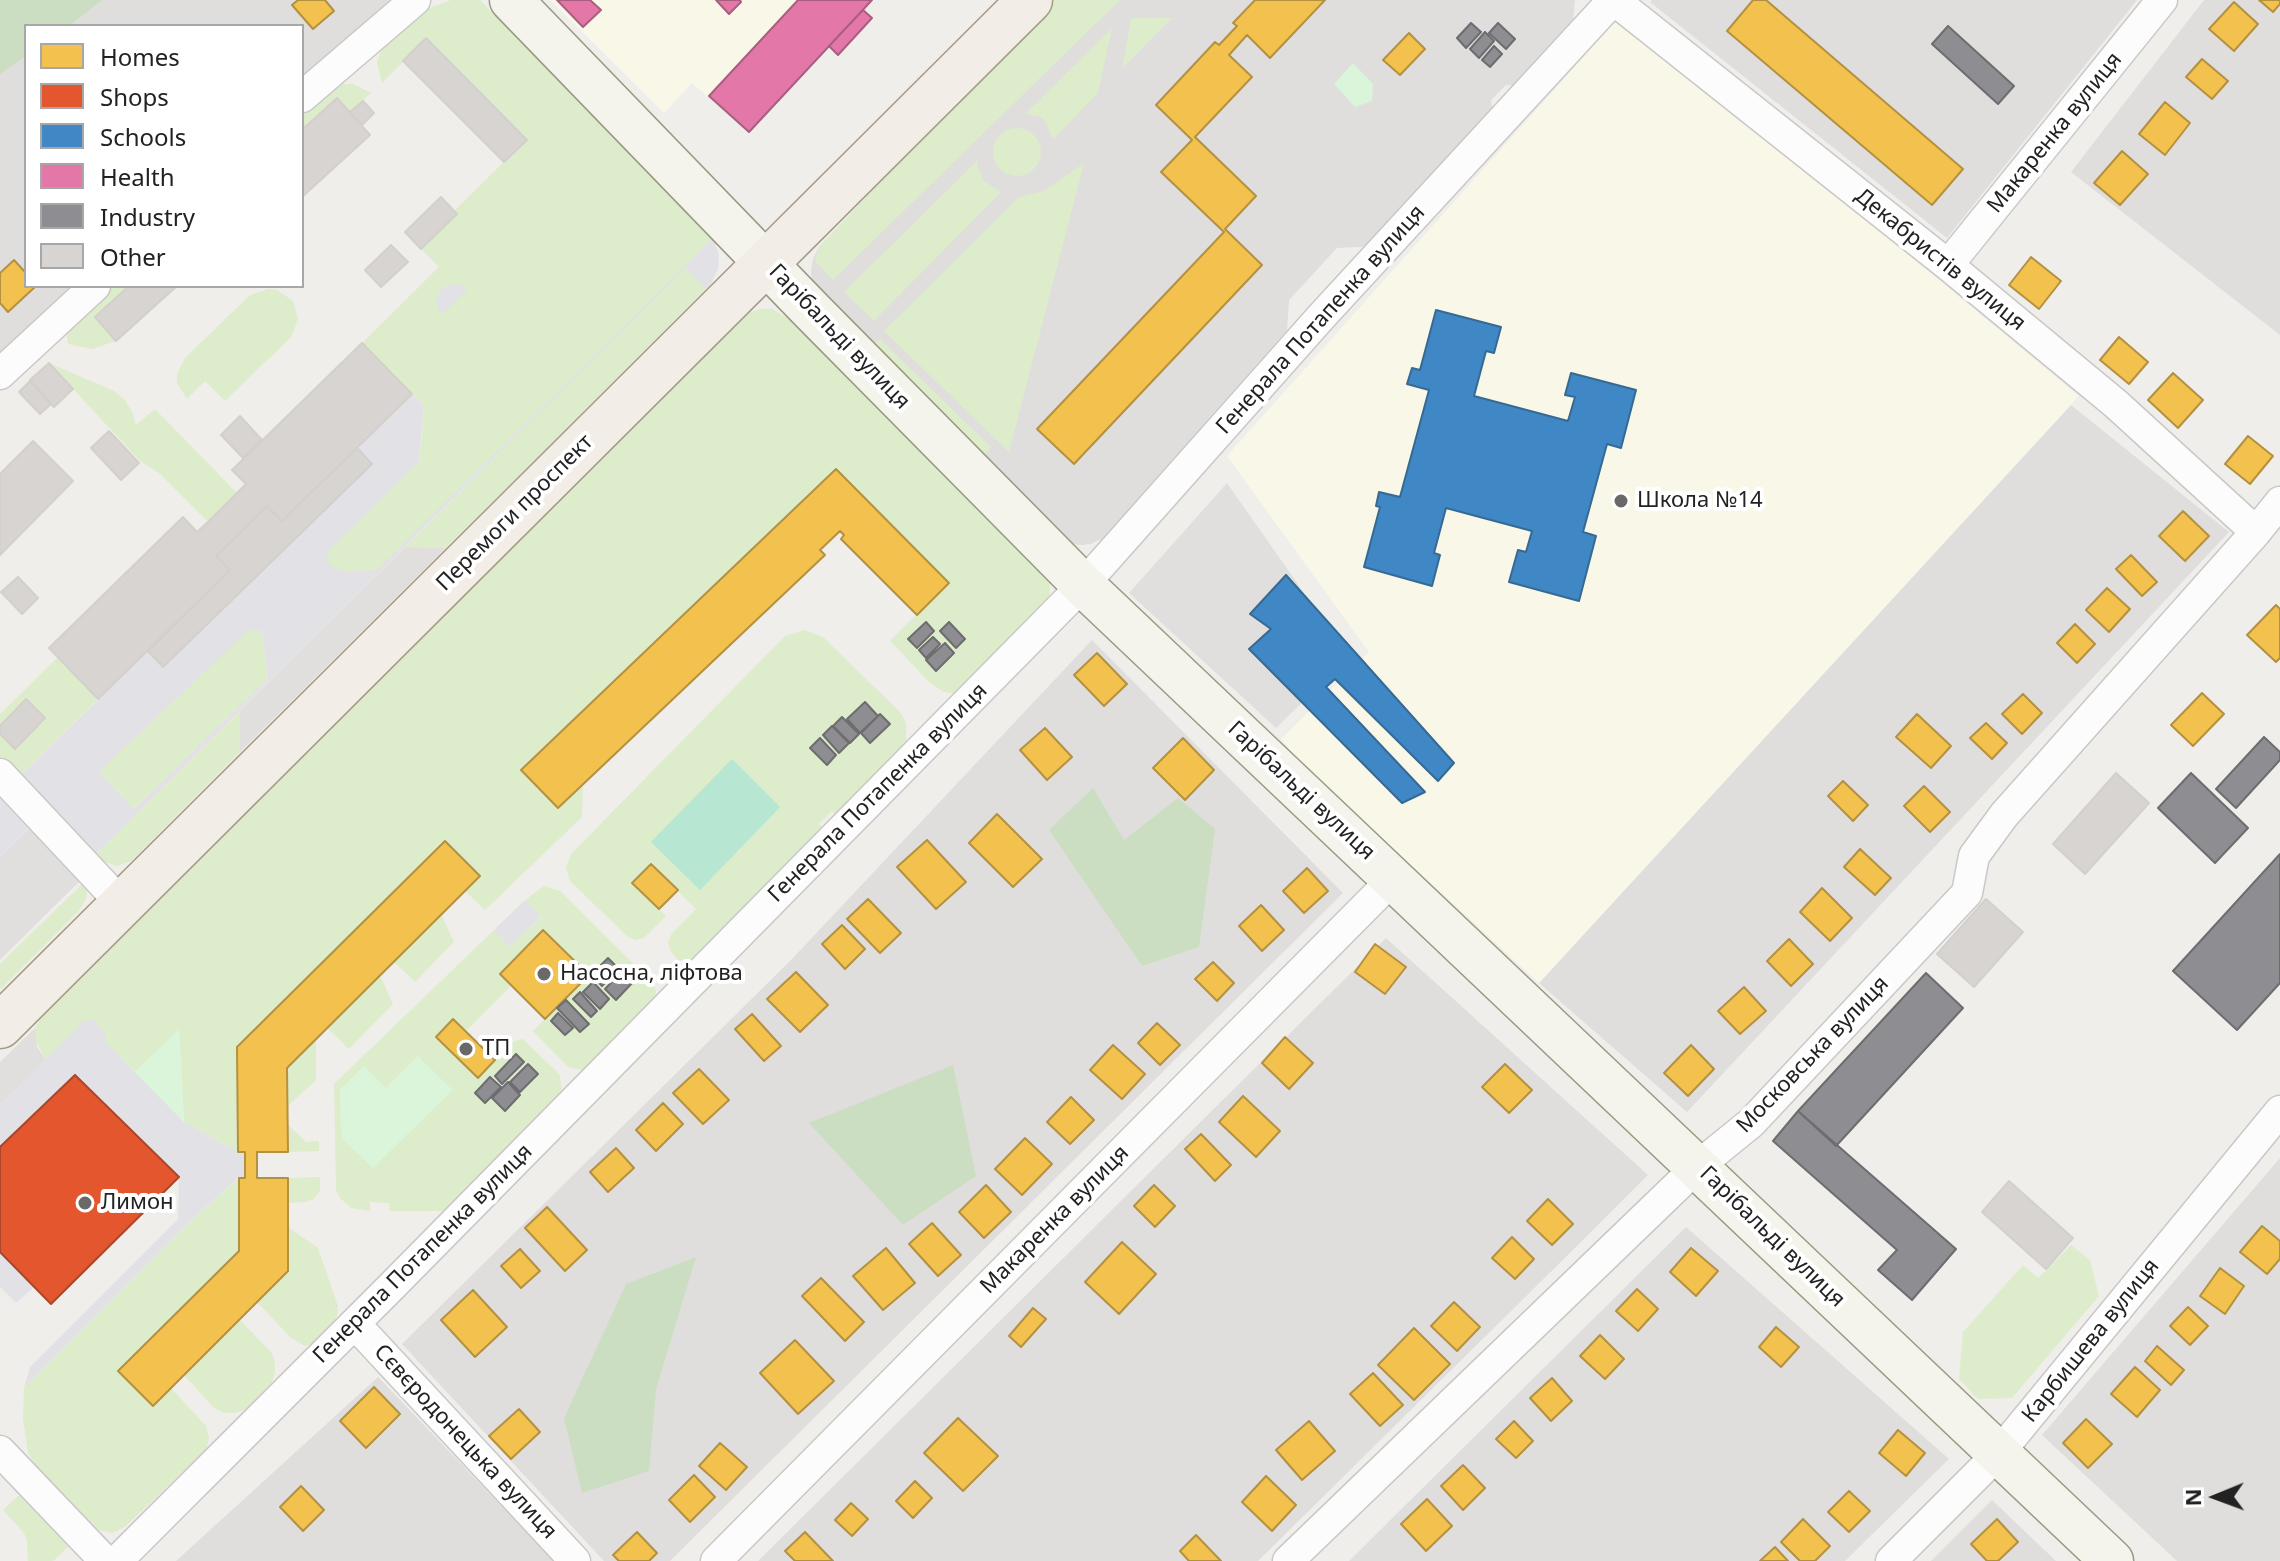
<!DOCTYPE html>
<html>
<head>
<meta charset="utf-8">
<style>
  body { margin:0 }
  #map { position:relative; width:2280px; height:1561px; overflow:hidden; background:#f0eeeb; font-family:"Noto Sans",sans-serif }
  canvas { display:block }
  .legend { position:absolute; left:24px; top:24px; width:280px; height:264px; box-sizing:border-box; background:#fff; border:2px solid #a7a7a7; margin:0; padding:10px 14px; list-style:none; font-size:24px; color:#222 }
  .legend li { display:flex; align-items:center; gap:16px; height:40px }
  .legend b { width:40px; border:2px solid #a7a7a7 }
  .north { position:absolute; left:2176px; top:1457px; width:80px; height:80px; -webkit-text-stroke:6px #fff; paint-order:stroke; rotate:269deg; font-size:22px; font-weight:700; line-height:32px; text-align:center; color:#222 }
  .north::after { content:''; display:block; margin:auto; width:28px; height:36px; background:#222; clip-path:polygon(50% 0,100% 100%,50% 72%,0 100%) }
</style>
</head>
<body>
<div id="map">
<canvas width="2280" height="1561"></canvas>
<ul class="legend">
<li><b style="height:22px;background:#f2c14e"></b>Homes</li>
<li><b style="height:22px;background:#e4572e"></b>Shops</li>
<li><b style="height:22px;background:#3f88c5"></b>Schools</li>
<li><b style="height:22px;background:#e377a8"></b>Health</li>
<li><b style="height:22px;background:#8d8d92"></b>Industry</li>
<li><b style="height:22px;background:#d7d4d2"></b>Other</li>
</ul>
<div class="north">N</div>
</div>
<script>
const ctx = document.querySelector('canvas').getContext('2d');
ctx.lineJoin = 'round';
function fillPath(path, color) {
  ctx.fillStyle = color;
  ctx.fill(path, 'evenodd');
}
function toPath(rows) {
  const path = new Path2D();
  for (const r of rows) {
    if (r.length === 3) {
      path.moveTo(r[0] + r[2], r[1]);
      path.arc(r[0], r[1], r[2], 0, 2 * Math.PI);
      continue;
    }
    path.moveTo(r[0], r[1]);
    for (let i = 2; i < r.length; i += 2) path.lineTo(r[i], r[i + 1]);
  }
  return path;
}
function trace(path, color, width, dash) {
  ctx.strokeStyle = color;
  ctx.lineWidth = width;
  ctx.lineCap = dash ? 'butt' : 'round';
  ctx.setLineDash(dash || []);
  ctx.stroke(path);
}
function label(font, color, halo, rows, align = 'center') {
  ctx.font = font + ' "Noto Sans",sans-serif';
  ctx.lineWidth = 8;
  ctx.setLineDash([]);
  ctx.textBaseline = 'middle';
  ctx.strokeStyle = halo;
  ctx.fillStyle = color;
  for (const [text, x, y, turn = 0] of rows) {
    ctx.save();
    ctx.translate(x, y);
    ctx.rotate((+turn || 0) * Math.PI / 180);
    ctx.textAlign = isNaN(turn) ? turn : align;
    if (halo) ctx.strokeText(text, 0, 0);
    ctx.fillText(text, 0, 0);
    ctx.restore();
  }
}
const residential = toPath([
  [0,0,389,0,302,80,302,26,26,26,26,286,77,286,0,356],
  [1053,0,1575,0,1573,21,1519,86,1506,85,1491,100,1493,112,1379,246,1337,248,1289,300,1287,330,1103,538,1091,544,1082,545,1072,544,812,285,811,272,813,259,819,247],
  [1652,0,2137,0,1947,238,1650,2],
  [2204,0,2280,0,2280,335,2071,172],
  [2071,405,2229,532,1687,1112,1539,983],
  [1092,640,1343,893,670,1561,604,1561,402,1344,791,960],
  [1386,938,1648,1175,1586,1237,1258,1561,758,1561],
  [2280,1158,2280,1561,2177,1561,2042,1435],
  [1686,1227,1949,1459,1845,1561,1349,1561],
  [378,1377,554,1561,176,1561],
  [1992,1500,2056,1561,1931,1561]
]);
const education = toPath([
  [550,0,872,0,749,132,692,83,664,113],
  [1620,16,2079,396,1539,983,1300,762,1281,739,1369,652,1227,456]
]);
const grass = toPath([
  [451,0,480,0,707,230,713,238,685,267,706,289,446,548,405,547,620,332,377,571,345,571,328,565,327,552,419,462,422,435,424,406,362,343,439,267,421,249,457,214,454,211,526,140,426,39,382,83,377,63,383,44,419,12],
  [1053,0,1120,0,833,280,815,261,819,247],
  [1131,18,1172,18,1122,69],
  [1112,28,1098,93,1053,139,1045,121,1039,116,1025,114],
  [343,84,353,84,371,93,350,112,337,99,302,130,302,115,326,93],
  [1017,152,24],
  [978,160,978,168,984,181,1001,192,874,321,844,292],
  [1084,163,1009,452,884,331,1019,197,1044,191],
  [112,286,129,286,95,317,116,341,92,349,68,344,67,337,71,324],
  [268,289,277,290,293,301,298,319,291,337,225,401,205,381,187,399,177,383,177,374,185,358,250,295],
  [760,309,772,309,788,318,1041,570,1050,582,1050,599,957,694,944,692,931,684,890,641,949,582,836,469,522,770,583,784,582,817,485,910,465,891,237,1047,238,1152,184,1122,179,1030,135,1072,84,1022,46,1060,35,1040,35,1028,41,1018,736,325,751,312],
  [880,339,991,447,981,458,869,350],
  [49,363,114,391,125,400,132,412,136,425,155,409,237,493,208,522,159,473,140,461],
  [249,629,262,631,268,678,134,809,99,772],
  [805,630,824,638,901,713,906,723,906,746,839,818,832,811,819,824,826,832,693,961,678,960,671,952,668,942,672,933,696,909,651,864,633,884,666,916,644,938,636,940,628,937,570,881,566,867,571,854,785,636],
  [58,657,98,699,19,777,0,758,0,714],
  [240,711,240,752,131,861,117,866,102,861,96,854],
  [84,882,87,889,86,899,78,912,0,990,0,964],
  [544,886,560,891,652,982,656,991,655,1001,591,1067,583,1070,568,1067,533,1031,588,975,512,985,466,1031,453,1019,436,1037,478,1078,514,1041,523,1039,560,1075,562,1092,559,1099,450,1211,390,1211,389,1203,370,1202,370,1211,351,1208,339,1197,336,1190,334,1084,494,930,510,946,541,917,525,900],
  [441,914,454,942,415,982,394,962],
  [380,975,393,1004,349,1049,327,1028],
  [316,1039,316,1080,287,1107,287,1068],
  [287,1124,306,1142,319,1141,319,1151,288,1152],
  [320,1177,320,1191,314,1199,305,1202,288,1203,288,1178],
  [239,1178,239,1251,119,1371,153,1406,171,1388,206,1426,209,1437,207,1448,125,1527,112,1533,99,1530,36,1466,28,1453,23,1419,24,1388,185,1226],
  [288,1227,318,1248,338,1306,337,1316,331,1327,316,1342,305,1346,290,1337,257,1302,288,1271],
  [2071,1245,2090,1260,2099,1296,2012,1398,1978,1399,1959,1379,1963,1332,2023,1265,2038,1278],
  [240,1320,271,1352,275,1362,275,1372,272,1382,246,1409,235,1413,224,1413,213,1407,184,1375],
  [19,1495,69,1546,53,1561,28,1561,27,1541,24,1533,3,1510]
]);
const forest = toPath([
  [0,0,102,0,69,26,26,26,26,56,0,74],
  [1093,788,1124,840,1178,798,1215,829,1199,947,1142,966,1049,830],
  [953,1065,976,1176,903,1225,809,1123],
  [696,1257,656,1389,649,1471,582,1493,564,1418,626,1284]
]);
const park = toPath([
  [1353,63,1373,84,1372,101,1355,107,1334,84],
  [179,1029,184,1122,135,1072],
  [418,1056,453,1090,373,1168,341,1138,340,1090,364,1066,386,1088]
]);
const pitch = toPath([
  [732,759,780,807,700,890,651,842]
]);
const parking = toPath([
  [1227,483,1349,657,1276,728,1129,593],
  [405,547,446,548,240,752,240,711],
  [32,826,83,878,0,960,0,857],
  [35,1028,37,1047,46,1060,0,1104,0,1062]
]);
const plaza = toPath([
  [713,238,719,255,718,269,711,284,706,289,685,268,96,854,19,777,148,651,164,667,371,464,357,448,412,394,424,406,419,462,327,552,329,565,345,571,377,570],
  [249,630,262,631,268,678,134,809,99,772],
  [450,284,461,285,467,290,442,315,438,309,436,299,441,289],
  [0,774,40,817,0,857],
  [525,900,541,916,510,947,494,930],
  [93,1020,106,1033,105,1042,184,1122,238,1152,245,1152,245,1178,238,1178,185,1226,24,1388,30,1367,178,1219,179,1177,76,1075,0,1147,0,1104,84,1021],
  [0,1252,34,1287,16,1303,0,1287]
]);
const homes = toPath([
  [298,0,325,0,334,11,313,29,292,5,298,0],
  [1255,0,1325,0,1270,58,1247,35,1229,55,1252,77,1195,137,1256,196,1225,229,1262,265,1074,464,1037,429,1224,232,1161,172,1192,140,1156,105,1215,42,1219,45,1237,26,1233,23,1255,0],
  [1753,0,1766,0,1963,169,1932,205,1727,31,1753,0],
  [2259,0,2280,0,2280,4,2273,12,2259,0],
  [2234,2,2258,24,2234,51,2209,29,2234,2],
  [1409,33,1425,49,1400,75,1383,60,1409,33],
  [2202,59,2228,81,2212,99,2186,77,2202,59],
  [2165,102,2190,123,2165,155,2139,134,2165,102],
  [2122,151,2148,174,2120,205,2094,183,2122,151],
  [2031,257,2061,281,2039,309,2009,285,2031,257],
  [14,260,26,273,26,286,36,286,8,312,0,303,0,273,14,260],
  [2119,337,2148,362,2129,384,2100,360,2119,337],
  [2173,373,2203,400,2178,428,2148,400,2173,373],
  [2248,436,2273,456,2250,484,2225,464,2248,436],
  [836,469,949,583,917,615,841,539,844,535,840,531,820,550,825,555,558,808,521,770,836,469],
  [2183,511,2209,536,2185,561,2159,536,2183,511],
  [2131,555,2157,582,2142,596,2116,569,2131,555],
  [2107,588,2130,609,2109,632,2086,610,2107,588],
  [2276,605,2280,609,2280,658,2276,662,2247,635,2276,605],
  [2075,624,2095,644,2077,663,2057,643,2075,624],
  [1097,653,1127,684,1104,706,1074,675,1097,653],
  [2202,693,2224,714,2193,746,2171,725,2202,693],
  [2023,694,2042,713,2022,734,2002,714,2023,694],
  [1917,714,1951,746,1931,768,1896,737,1917,714],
  [1986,723,2007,743,1992,759,1970,738,1986,723],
  [1045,728,1072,757,1047,780,1020,750,1045,728],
  [1183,738,1214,770,1185,800,1153,768,1183,738],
  [1843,781,1868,805,1853,821,1828,796,1843,781],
  [1924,786,1950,812,1930,832,1904,806,1924,786],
  [997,814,1042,859,1013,887,969,843,997,814],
  [927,840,966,882,936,909,897,867,927,840],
  [445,841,480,876,287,1068,288,1152,257,1152,257,1178,288,1178,288,1271,153,1406,118,1371,239,1251,239,1178,245,1178,245,1152,238,1152,237,1047,445,841],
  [1860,849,1891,878,1875,895,1844,867,1860,849],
  [651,864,678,890,659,909,632,883,651,864],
  [1307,868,1328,891,1304,913,1283,891,1307,868],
  [1822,888,1852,918,1830,941,1800,912,1822,888],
  [868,899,901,933,880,953,847,919,868,899],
  [1261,905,1284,930,1262,951,1239,926,1261,905],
  [842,925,865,949,845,969,822,944,842,925],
  [543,930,589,975,545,1019,500,974,543,930],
  [1789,939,1813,964,1791,986,1767,961,1789,939],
  [1375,944,1406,967,1385,994,1355,972,1375,944],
  [1213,962,1234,983,1217,1001,1195,979,1213,962],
  [796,972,828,1005,800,1032,767,999,796,972],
  [1744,987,1766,1011,1740,1034,1718,1011,1744,987],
  [752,1014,781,1046,764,1061,735,1029,752,1014],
  [453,1019,495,1060,478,1078,436,1037,453,1019],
  [1157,1023,1180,1045,1160,1065,1138,1043,1157,1023],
  [1285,1037,1313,1063,1289,1089,1262,1063,1285,1037],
  [1113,1045,1145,1074,1122,1099,1090,1070,1113,1045],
  [1691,1045,1714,1069,1688,1096,1664,1073,1691,1045],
  [1505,1064,1532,1090,1509,1113,1482,1087,1505,1064],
  [699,1069,729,1100,703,1124,673,1093,699,1069],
  [1243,1096,1280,1131,1256,1157,1219,1122,1243,1096],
  [1071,1097,1094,1120,1070,1144,1047,1122,1071,1097],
  [663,1103,683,1124,656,1151,636,1130,663,1103],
  [1201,1134,1231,1165,1215,1181,1185,1149,1201,1134],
  [1025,1138,1052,1164,1022,1195,995,1169,1025,1138],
  [616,1148,634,1168,608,1192,590,1172,616,1148],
  [986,1185,1011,1212,984,1238,959,1212,986,1185],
  [1154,1185,1175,1206,1155,1227,1134,1206,1154,1185],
  [1548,1199,1573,1224,1552,1245,1527,1221,1548,1199],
  [547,1207,587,1250,565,1271,525,1228,547,1207],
  [932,1223,961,1255,938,1276,909,1244,932,1223],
  [2262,1226,2280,1241,2280,1259,2267,1274,2240,1252,2262,1226],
  [1512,1237,1534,1259,1515,1279,1492,1258,1512,1237],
  [1122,1242,1156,1274,1119,1314,1085,1282,1122,1242],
  [886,1248,915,1283,883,1310,853,1276,886,1248],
  [1691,1248,1718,1271,1696,1296,1670,1272,1691,1248],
  [520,1249,540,1271,521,1288,501,1266,520,1249],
  [2220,1268,2244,1286,2225,1314,2200,1296,2220,1268],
  [821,1278,864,1322,845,1341,802,1296,821,1278],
  [1637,1289,1658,1309,1638,1331,1616,1311,1637,1289],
  [473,1290,507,1327,475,1357,441,1320,473,1290],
  [1454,1302,1480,1327,1457,1351,1431,1326,1454,1302],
  [2188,1307,2208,1326,2190,1345,2170,1326,2188,1307],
  [1033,1308,1046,1319,1021,1347,1009,1336,1033,1308],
  [1776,1327,1799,1347,1781,1367,1759,1347,1776,1327],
  [1414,1328,1450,1364,1414,1400,1378,1365,1414,1328],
  [1600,1335,1624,1359,1605,1379,1580,1356,1600,1335],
  [795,1340,834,1381,798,1414,760,1373,795,1340],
  [2157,1346,2184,1370,2171,1385,2145,1361,2157,1346],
  [2135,1367,2160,1390,2137,1417,2111,1394,2135,1367],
  [1373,1373,1403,1405,1380,1426,1350,1394,1373,1373],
  [1552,1378,1572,1401,1551,1421,1530,1398,1552,1378],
  [374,1387,400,1414,366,1448,340,1421,374,1387],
  [519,1409,540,1432,511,1459,489,1436,519,1409],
  [958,1418,998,1456,963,1491,924,1453,958,1418],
  [2086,1419,2112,1444,2088,1468,2063,1443,2086,1419],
  [1309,1421,1335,1451,1302,1480,1276,1450,1309,1421],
  [1514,1421,1533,1441,1516,1458,1496,1439,1514,1421],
  [1898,1430,1925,1453,1906,1476,1879,1453,1898,1430],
  [720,1443,747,1467,726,1490,699,1466,720,1443],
  [1463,1465,1485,1488,1463,1510,1441,1486,1463,1465],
  [694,1475,715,1497,690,1522,669,1500,694,1475],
  [1266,1476,1296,1505,1272,1531,1242,1502,1266,1476],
  [915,1481,932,1498,913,1518,896,1501,915,1481],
  [301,1486,324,1510,303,1531,280,1507,301,1486],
  [1849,1491,1870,1511,1849,1532,1828,1512,1849,1491],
  [1427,1499,1452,1526,1426,1551,1401,1524,1427,1499],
  [851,1503,868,1519,852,1536,835,1520,851,1503],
  [1803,1519,1830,1546,1815,1561,1800,1561,1781,1542,1803,1519],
  [1997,1519,2018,1542,1998,1561,1987,1561,1971,1544,1997,1519],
  [637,1532,657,1553,649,1561,619,1561,613,1555,637,1532],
  [805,1532,833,1561,795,1561,785,1551,805,1532],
  [1196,1535,1221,1561,1189,1561,1180,1551,1196,1535],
  [1775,1547,1788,1561,1760,1561,1775,1547]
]);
const shops = toPath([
  [75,1075,179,1177,51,1304,0,1252,0,1147,75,1075]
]);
const schools = toPath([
  [1436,310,1501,327,1494,353,1486,351,1474,396,1568,421,1575,397,1565,395,1571,373,1636,390,1621,448,1607,444,1583,532,1596,536,1579,601,1509,582,1518,550,1526,552,1532,531,1446,508,1434,553,1440,555,1432,586,1364,567,1380,507,1376,506,1379,492,1400,497,1429,390,1407,384,1412,368,1420,370,1436,310],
  [1286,575,1454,763,1438,781,1335,679,1326,687,1425,792,1402,803,1249,649,1271,629,1250,614,1286,575]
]);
const health = toPath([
  [557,0,590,0,601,10,583,27,557,0],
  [716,0,740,0,741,2,729,14,716,0],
  [798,0,872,0,749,132,709,96,798,0],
  [863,10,872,18,838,55,829,46,863,10]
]);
const industry = toPath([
  [1471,23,1481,32,1466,48,1457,38,1471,23],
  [1498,23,1515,39,1506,49,1489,33,1498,23],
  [1948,26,2014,86,1998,104,1932,44,1948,26],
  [1485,32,1494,41,1479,58,1470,49,1485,32],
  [1494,46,1502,54,1490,67,1482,60,1494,46],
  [926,622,934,631,917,648,908,639,926,622],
  [949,622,965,639,956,648,940,631,949,622],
  [933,637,940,644,926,658,919,650,933,637],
  [945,643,954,653,936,671,926,660,945,643],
  [865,702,878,716,860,733,847,719,865,702],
  [880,714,890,724,870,743,861,733,880,714],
  [842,717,859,734,850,743,833,726,842,717],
  [832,726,849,743,839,753,823,735,832,726],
  [2264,737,2280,752,2280,760,2236,808,2216,789,2264,737],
  [820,738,836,755,827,765,810,748,820,738],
  [2191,773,2248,828,2215,863,2158,808,2191,773],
  [2280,854,2280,983,2237,1030,2173,971,2280,854],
  [608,958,619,969,602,986,591,975,608,958],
  [623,970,634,981,616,1000,605,989,623,970],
  [1926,973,1963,1008,1836,1146,1798,1111,1926,973],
  [593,982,609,999,600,1009,583,992,593,982],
  [580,992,597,1011,591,1017,573,999,580,992],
  [566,1000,589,1024,580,1032,557,1008,566,1000],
  [558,1013,573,1028,565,1035,551,1021,558,1013],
  [516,1054,524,1062,502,1084,495,1076,516,1054],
  [528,1064,538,1074,520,1092,510,1082,528,1064],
  [490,1077,501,1087,485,1103,475,1093,490,1077],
  [508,1082,520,1095,505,1111,492,1098,508,1082],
  [1798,1111,1956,1249,1912,1300,1878,1270,1897,1250,1773,1141,1798,1111]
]);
const building = toPath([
  [426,38,527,140,504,162,403,61,426,38],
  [337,98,370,135,302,197,302,130,337,98],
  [363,101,374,113,362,125,350,112,363,101],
  [441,197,457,214,421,249,405,232,441,197],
  [391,245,408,262,381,287,365,270,391,245],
  [129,286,177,286,116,341,95,317,129,286],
  [362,343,412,394,282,521,267,506,242,531,216,556,230,570,98,699,49,648,183,517,197,532,208,522,246,484,232,470,362,343],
  [49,363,73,389,54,407,30,380,49,363],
  [30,381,51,404,40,414,19,392,30,381],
  [240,416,262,440,243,458,221,435,240,416],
  [109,431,139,463,121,480,91,448,109,431],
  [33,441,73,481,0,555,0,474,33,441],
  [357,448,372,464,163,667,148,651,230,570,216,556,267,506,282,521,357,448],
  [18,577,38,598,22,614,1,592,18,577],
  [26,699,45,718,15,749,0,734,0,726,26,699],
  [2116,773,2149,803,2085,874,2053,844,2116,773],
  [1986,899,2023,932,1974,987,1937,954,1986,899],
  [2009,1181,2073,1238,2046,1269,1982,1212,2009,1181]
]);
const street = toPath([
  [1614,0,1948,265,2116,404,2256,532],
  [302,97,415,0],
  [1948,265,2162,0],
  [0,374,95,286],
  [0,774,122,904],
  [355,1324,575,1561],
  [0,1451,105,1561],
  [117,1561,395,1283,1083,585,1321,317,1613,0],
  [716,1561,1393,879],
  [1288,1561,1698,1166,1751,1123,1967,893,1974,856,2004,815,2256,532,2280,502],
  [1891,1561,1998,1454,2280,1111]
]);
const secondary = toPath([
  [511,0,811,310,1083,585,2112,1561]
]);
const primary = toPath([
  [0,1026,1030,0]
]);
const markers = [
  [1621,501,8,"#6a6968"],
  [544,974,8,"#6a6968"],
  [466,1049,8,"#6a6968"],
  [85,1203,8,"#6a6968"]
];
const streetNames = [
  ["Макаренка вулиця",2055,133,-51],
  ["Декабристів вулиця",1940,260,39],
  ["Генерала Потапенка вулиця",1321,320,-48],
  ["Гарібальді вулиця",839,337,46],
  ["Перемоги проспект",515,513,-45],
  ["Гарібальді вулиця",1301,791,43],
  ["Генерала Потапенка вулиця",878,793,-45],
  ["Московська вулиця",1813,1055,-46],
  ["Макаренка вулиця",1055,1220,-45],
  ["Гарібальді вулиця",1772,1237,44],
  ["Генерала Потапенка вулиця",423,1254,-45],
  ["Карбишева вулиця",2091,1341,-51],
  ["Сєвєродонецька вулиця",465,1442,47]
];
const poiNames = [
  ["Школа №14",1637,501],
  ["Насосна, ліфтова",560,974],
  ["ТП",482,1049],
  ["Лимон",101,1203]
];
fillPath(residential, '#dfdedc');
fillPath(education, '#f8f7e8');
fillPath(grass, '#ddeccb');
fillPath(forest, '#cbdec1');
fillPath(park, '#daf5da');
fillPath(pitch, '#b7e6d2');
fillPath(parking, '#e0dfde');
fillPath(plaza, '#e2e1e5');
fillPath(homes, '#f2c14e');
trace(homes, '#b49141', 2);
fillPath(shops, '#e4572e');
trace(shops, '#aa472a', 2);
fillPath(schools, '#3f88c5');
trace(schools, '#366994', 2);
fillPath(health, '#e377a8');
trace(health, '#a95e80', 2);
fillPath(industry, '#8d8d92');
trace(industry, '#6d6d70', 2);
fillPath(building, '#d7d4d2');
trace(building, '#d3d0cc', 2);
trace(street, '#c9c8c7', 33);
trace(secondary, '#999a82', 45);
trace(primary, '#a79c86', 47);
trace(street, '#fdfcfc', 30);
trace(secondary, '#f4f4ed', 42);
trace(primary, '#f3ede7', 44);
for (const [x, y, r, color] of markers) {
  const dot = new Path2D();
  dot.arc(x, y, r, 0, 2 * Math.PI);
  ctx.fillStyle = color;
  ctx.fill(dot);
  trace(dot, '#fff', 3);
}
label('22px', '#222', '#fff', streetNames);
label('22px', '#222', '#fff', poiNames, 'left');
</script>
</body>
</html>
